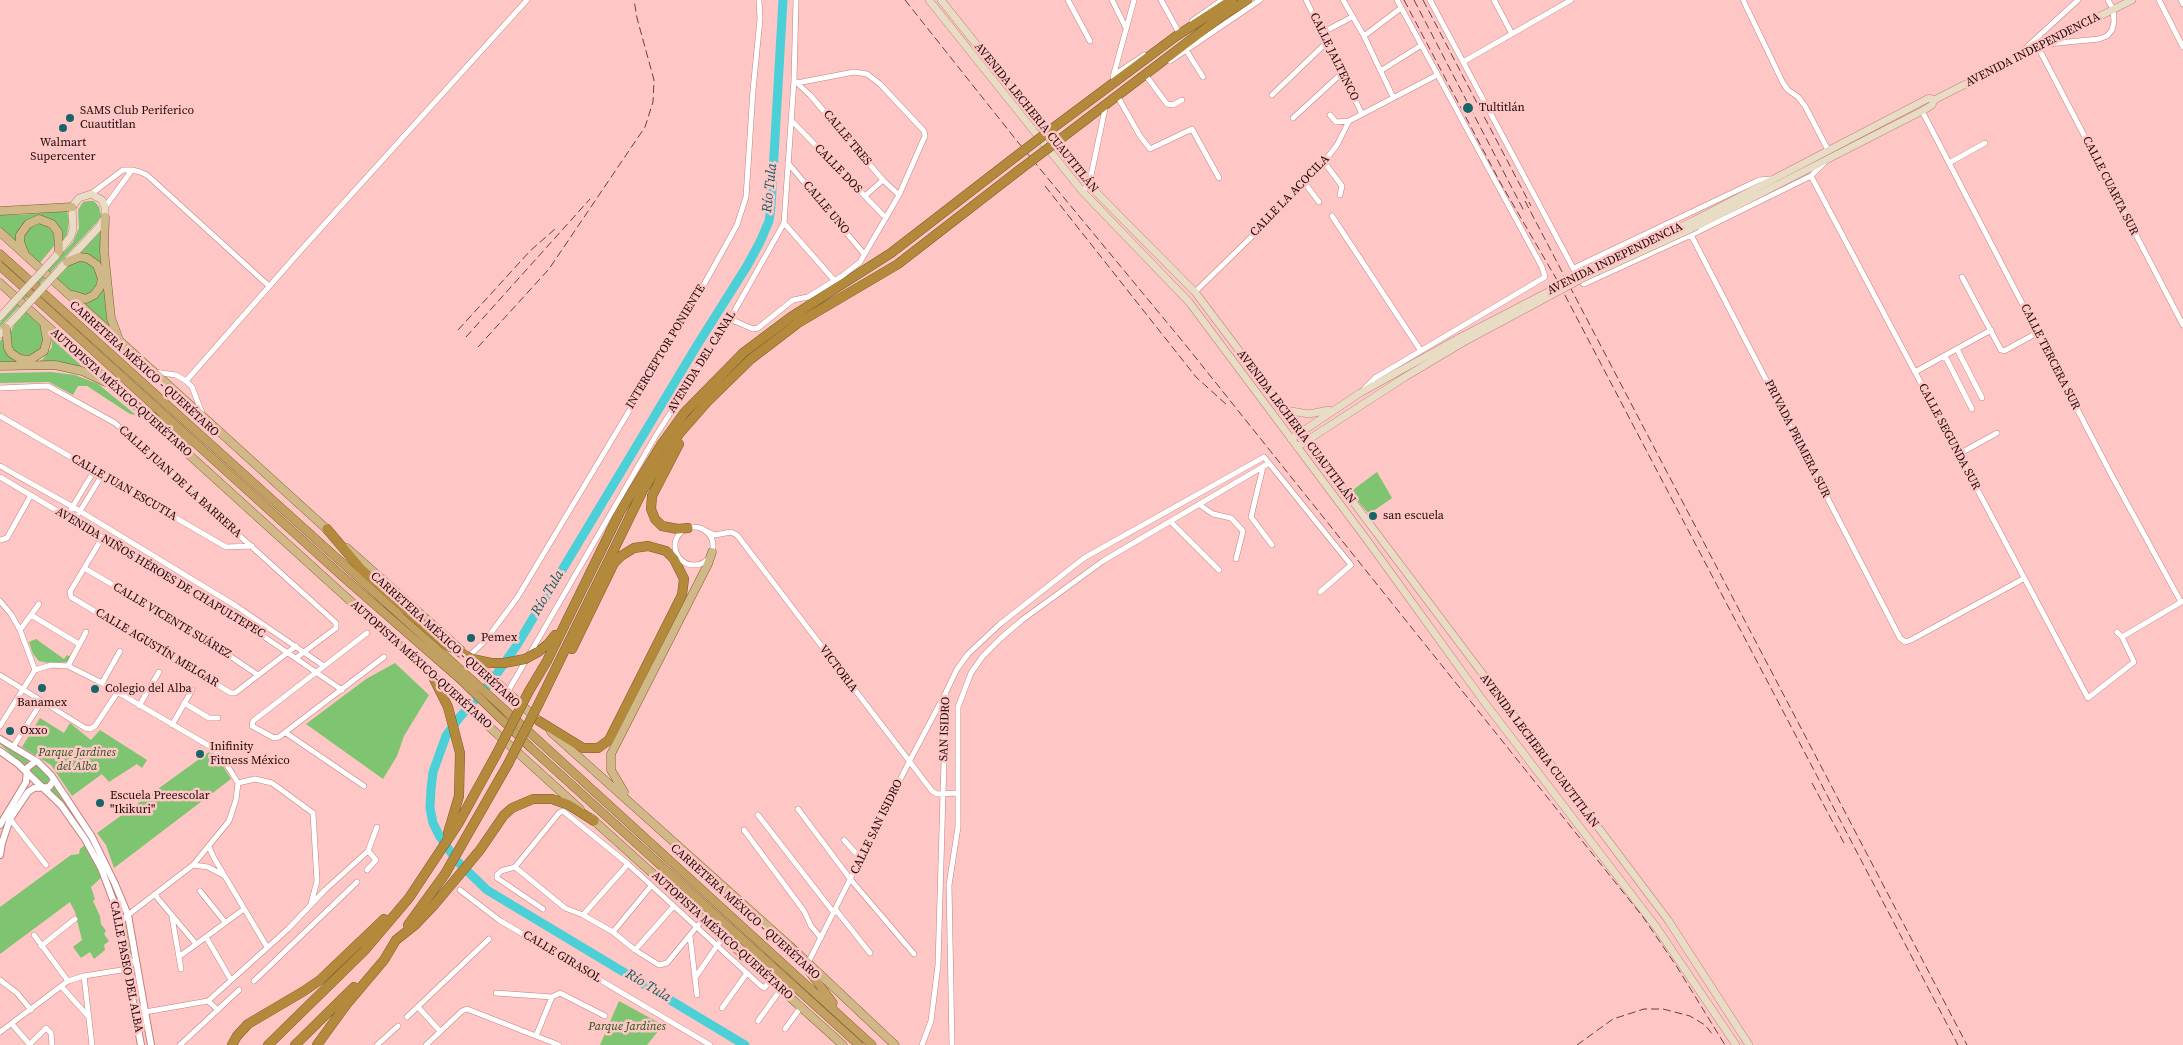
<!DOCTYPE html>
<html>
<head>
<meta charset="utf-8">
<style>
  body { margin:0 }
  canvas { display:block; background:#fec6c4 }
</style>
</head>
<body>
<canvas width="2183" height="1045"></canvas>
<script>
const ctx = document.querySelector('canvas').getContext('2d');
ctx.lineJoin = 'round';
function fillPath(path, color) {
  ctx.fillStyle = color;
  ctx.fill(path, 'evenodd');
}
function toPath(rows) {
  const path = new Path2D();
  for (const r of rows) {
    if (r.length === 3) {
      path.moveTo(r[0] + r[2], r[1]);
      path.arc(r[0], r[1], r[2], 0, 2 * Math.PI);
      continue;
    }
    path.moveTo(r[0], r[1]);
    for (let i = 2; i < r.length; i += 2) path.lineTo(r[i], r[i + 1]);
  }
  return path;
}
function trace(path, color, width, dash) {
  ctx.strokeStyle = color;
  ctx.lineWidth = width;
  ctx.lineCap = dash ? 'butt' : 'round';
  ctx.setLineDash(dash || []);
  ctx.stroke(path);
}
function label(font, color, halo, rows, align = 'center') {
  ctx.font = font + ' "Source Serif 4",serif';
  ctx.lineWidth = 5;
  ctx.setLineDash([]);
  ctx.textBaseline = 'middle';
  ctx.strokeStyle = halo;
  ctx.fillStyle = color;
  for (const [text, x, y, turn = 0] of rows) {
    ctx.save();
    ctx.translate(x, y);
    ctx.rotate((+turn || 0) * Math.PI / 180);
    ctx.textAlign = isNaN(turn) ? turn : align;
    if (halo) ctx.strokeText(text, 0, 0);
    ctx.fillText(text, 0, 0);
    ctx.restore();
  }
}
const green = toPath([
  [88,201,94,201,99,207,101,215,98,221,0,327,0,323,73,242,79,228,78,210,83,202],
  [67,211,69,221,67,235,62,242,50,219,44,217,29,219,20,227,16,238,19,245,0,227,0,214,20,215],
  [38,223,46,225,56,235,54,246,39,264,29,254,23,242,27,228],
  [101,229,111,329,83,302,93,299,103,272,79,254],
  [79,260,91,262,100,277,96,289,87,296,76,295,56,279,70,264],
  [26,312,41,326,46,334,42,348,31,357,17,355,11,348,9,336,15,323],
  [3,338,7,353,18,362,38,362,43,359,52,347,52,339,85,369,0,366,0,341],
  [51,372,75,375,98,384,136,415,130,414,87,386,78,386,73,395,49,382,0,383,0,373],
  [1377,472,1392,498,1369,514,1350,492],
  [36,639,64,659,67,655,71,657,68,662,49,663,39,661,33,654,29,642],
  [395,663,429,695,404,736,397,756,383,779,306,724,366,679],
  [40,718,64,733,70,723,91,740,100,730,147,760,142,768,137,764,109,782,102,774,72,796,51,765,22,747],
  [0,741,29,761,24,766,0,744],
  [209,752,218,758,231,779,114,868,106,845,97,833],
  [36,765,50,777,51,783,45,786,29,771,29,766],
  [55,784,91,838,114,888,95,849,82,827,50,789],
  [86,844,102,877,91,887,95,899,93,901,100,916,101,924,106,931,104,934,109,941,104,945,105,950,94,959,90,952,81,958,73,947,82,940,75,912,70,902,0,954,0,907,71,855,79,854,80,849],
  [126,917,132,955,130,963,125,931],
  [619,1001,663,1025,647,1045,600,1045]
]);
const river = toPath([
  [745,1045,487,890,457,861,440,837,433,823,430,808,431,789,433,772,446,736,459,718,491,682,517,645,696,347,747,266,760,242,769,221,771,207,783,0]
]);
const minor = toPath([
  [1068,0,1090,41],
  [1112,0,1126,28],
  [1161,0,1178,31],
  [1306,0,1362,114],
  [1343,0,1364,36,1393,97],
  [1430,0,1580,281,1584,284,1691,235,1811,176,1825,162],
  [1494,0,1512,34],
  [1743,0,1783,83,1788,90,1798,97,1805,106,1828,150],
  [2159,0,2183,47],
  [2181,0,2183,4],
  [1192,21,1222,0],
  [1322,33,1352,17],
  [1364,36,1401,8],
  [2047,44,2099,39,2107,36,2112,30,2114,22,2113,9,2108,0],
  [2038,47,2183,325],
  [1186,50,1203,77],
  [2017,56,2078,0],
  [1170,61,1260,0],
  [1463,62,1571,0],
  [1382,70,1420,46],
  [1114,75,1144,55],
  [1113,77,1134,0],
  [1147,77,1167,104,1173,105,1182,100],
  [796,82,810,95,883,180,899,195],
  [1272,95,1327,42],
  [1119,99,1140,136,1150,149,1192,129,1219,178],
  [1922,111,2112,476,2181,602],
  [1330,115,1336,122,1349,121],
  [1293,118,1341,74],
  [791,120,886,218],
  [1324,162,1342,186,1340,195],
  [788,163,864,254],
  [1949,163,1985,143],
  [1811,176,2088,698,2134,662,2122,637,2117,632],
  [1304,182,1319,202],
  [1082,191,1089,185,1105,109],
  [91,194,123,170,132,170,140,172,147,175,269,286],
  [865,196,883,180],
  [105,207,132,170],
  [1332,216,1421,351],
  [784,223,834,280],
  [1691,235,1900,638,1905,642,1911,640,2023,579],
  [1574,268,1759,180,1771,179],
  [1962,277,2001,350,2004,351,2037,333],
  [1195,292,1282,207,1324,162,1337,145,1349,121,1437,75],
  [730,319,753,329,758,328,793,300,808,297,842,276,860,262,899,195,925,136,924,131,880,84,867,74,854,72,797,83],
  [1957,349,1982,398],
  [1945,356,1972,409],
  [155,372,176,375,186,381,192,387,202,413],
  [1915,372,1991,330],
  [186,381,302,249,527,0],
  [0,388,48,386,115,423,336,623,336,628,296,658],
  [1364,389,1375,378,1545,277,1542,267,1397,0],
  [0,416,226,547,252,546],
  [1959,454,1997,433],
  [0,466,73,507,236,606,324,666],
  [1263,467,1251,517,1272,545],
  [0,477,228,612,342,690],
  [1200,505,1213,514,1231,518,1243,531,1236,559],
  [67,516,94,471],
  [74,521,102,475],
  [1171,522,1219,570],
  [694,546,19],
  [706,531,715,535,731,532,737,535,932,791,937,794,958,793],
  [102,538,70,592,71,597,231,693,235,693,296,646],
  [0,540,7,538,31,495],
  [84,568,200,636,258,675],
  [0,601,11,614,20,630,35,670],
  [31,615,79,644],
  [20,630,39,604],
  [367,633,253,721,252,726,274,738,279,737,384,657],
  [2122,637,2183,601],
  [468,657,485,641,517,598,692,306,737,225,746,197,753,90,760,19,759,0],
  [68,666,86,632],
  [0,675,85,728,90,729,95,726,117,693],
  [102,683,120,651],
  [507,693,655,437,730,319,784,223,794,80,796,0],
  [184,703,209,718,218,718],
  [139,706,159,672],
  [172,725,192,690],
  [0,726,35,670,51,665,68,666,102,683,211,747,221,756,232,773,238,783,236,800,229,821,193,865,124,918,120,926],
  [286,733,364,786],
  [13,747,42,701],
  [238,783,255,779,272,783,313,813,317,881,311,904],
  [798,809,851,880,914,954],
  [758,815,834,913],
  [10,819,46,865],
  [744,830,804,911,811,926,821,938],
  [844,840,861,859],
  [209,847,214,858,267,947],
  [193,865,208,867,223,875],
  [515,867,565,908,583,915,613,932,635,950,659,965,667,963,703,919],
  [367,870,376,860,368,851],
  [460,890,499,920,710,1045],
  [200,891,225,922],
  [155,895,196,944],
  [543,909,497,878,497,875,501,871,515,867,559,813,563,811,628,864,761,986,764,988,771,980],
  [836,910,870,953],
  [583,915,628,864],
  [172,917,181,969],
  [613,932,651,886],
  [34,935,68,981],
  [690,936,697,995],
  [206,937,231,980],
  [41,946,75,919],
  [635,950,673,907],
  [180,956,244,909],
  [808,963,909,762,945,694],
  [84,976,92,1045],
  [695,978,723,937],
  [0,980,17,993,31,1010],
  [254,981,357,882],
  [61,986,87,1015],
  [496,993,552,997,560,993,605,1016],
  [208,1001,218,1010],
  [133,1004,145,1012,208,1001,288,929,325,890,368,851,377,827],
  [418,1007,440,1031],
  [722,1008,747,973],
  [407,1017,489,939],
  [758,1021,781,989],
  [12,1024,30,1045],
  [785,1029,801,1007],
  [0,1032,68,981,84,976,128,969,136,958],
  [139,1033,145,1013],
  [536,1036,552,997],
  [30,1044,46,1028,51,1033,52,1045],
  [180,1045,239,990],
  [377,1045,398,1026],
  [426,1045,462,1011,467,1009,559,1045],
  [922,1045,931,1021,938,965,946,692,957,669,968,654,1000,624,1084,558,1264,457,1351,565,1320,592],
  [952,1045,949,885,958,827,958,707,971,673,983,656,1001,638,1022,620,1103,561,1269,463]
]);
const tertiary = toPath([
  [0,739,38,762,51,775,92,837,115,884,128,915,151,1045],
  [0,751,18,764,61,805,85,839,101,868,115,905,141,1045],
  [0,825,26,782,27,768,36,761],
  [0,855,2,843,10,819,28,792,34,788,49,787,54,780]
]);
const secondary = toPath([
  [929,0,1082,191,1189,302,1367,540,1482,699,1657,928,1736,1045],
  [941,0,1089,185,1195,292,1668,920,1749,1045],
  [1693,221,1929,98,1934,100],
  [1697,226,1922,111,1932,105,1934,100,2132,0],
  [57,254,71,236,73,229,72,207,75,203,79,198,91,194,102,200,105,207,105,217,99,227,60,269],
  [0,317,9,307],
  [0,334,18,315],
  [1285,410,1309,414,1329,410],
  [1291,439,1360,393,1459,338],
  [1297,447,1405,377,1462,343]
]);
const primary = toPath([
  [0,211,72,207],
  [105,217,104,251,111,318,118,337],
  [0,232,331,533],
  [24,252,20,242,20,235,28,224,39,219,52,224,58,232,59,252],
  [67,262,79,257,87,258,97,265,102,279,100,287,94,295,86,299,73,295],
  [0,283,132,403],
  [6,328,8,348,11,353,20,359,30,360,44,351,47,340,44,323],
  [0,366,55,365,82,371,105,382],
  [144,414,580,809],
  [347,548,461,650],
  [470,658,537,719],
  [551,732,791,947,895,1045],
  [624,792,611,770,611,754,708,564,712,552],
  [591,818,843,1045]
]);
const trunk = toPath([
  [0,254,493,699,872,1045],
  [0,266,343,577,460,679,531,748,859,1045],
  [128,400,189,441],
  [791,947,833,1003]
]);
const motorway = toPath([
  [1053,128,1175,37,1232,0],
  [1063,137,1222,16,1247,0],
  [679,444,652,496,651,509,655,519,662,526,678,529,688,528],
  [327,529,360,568,406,610],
  [538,652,548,644,555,635],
  [432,675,448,707,460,753,459,796,448,833],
  [529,691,547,661,620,512,661,445,685,412,743,353,791,317,891,253,1010,161],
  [539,703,643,490,679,434,707,402,751,359,798,323,898,264,1018,171],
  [539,721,583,748,598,748,609,740,682,595,684,579,674,559,666,551,648,546,634,548,621,556,614,563,572,649],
  [408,925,445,874,508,764],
  [232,1045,237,1036,248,1024,304,991,320,980,384,919],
  [268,1045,364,951,409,898,458,824,496,755],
  [295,1045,354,987],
  [317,1045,346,1005,384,960,396,940,415,925,434,905,480,850,504,815,512,808,533,799,552,799,569,805,594,821]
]);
const rail = toPath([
  [905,0,1017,141,1184,343,1643,917,1677,967,1725,1045],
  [1404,0,1500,182,1557,280,1958,1045],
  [1414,0,1524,211],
  [1423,0,1531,206],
  [1045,186,1196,377,1228,406],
  [1525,201,1967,1045],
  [458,330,530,251,555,229],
  [466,337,590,199],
  [478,347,549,269,645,127,653,102,654,80,637,18,634,0],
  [1812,783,1845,845],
  [1577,1045,1613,1019,1644,1009,1663,1009,1690,1016,1705,1025,1713,1035]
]);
const secondaryBridge = toPath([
  [1599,266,1693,221],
  [9,307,55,257],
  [18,315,60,269],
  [1459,338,1567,282],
  [1462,343,1585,277,1697,226]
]);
const motorwayBridge = toPath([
  [1010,161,1053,128],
  [1018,171,1063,137],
  [406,610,445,644,472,659,491,663,504,663,525,659,538,652],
  [496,755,529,691],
  [508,764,539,703]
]);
const markers = [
  [1468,108,6,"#166569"],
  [70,118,5,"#166569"],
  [63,128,5,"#166569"],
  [1373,516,5,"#166569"],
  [471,638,5,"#166569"],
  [42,688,5,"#166569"],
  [95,689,5,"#166569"],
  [10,731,5,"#166569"],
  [200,754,5,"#166569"],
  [100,803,5,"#166569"]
];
const streetNames = [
  ["AVENIDA INDEPENDENCIA",2033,50,-27],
  ["CALLE JALTENCO",1334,57,64],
  ["AVENIDA LECHERIA CUAUTITLÁN",1036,118,51],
  ["CALLE TRES",847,138,50],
  ["CALLE DOS",838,169,46],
  ["CALLE CUARTA SUR",2110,186,63],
  ["CALLE LA ACOCILA",1290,196,-46],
  ["CALLE UNO",826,208,50],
  ["AVENIDA INDEPENDENCIA",1615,259,-26],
  ["INTERCEPTOR PONIENTE",666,347,-59],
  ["CALLE TERCERA SUR",2050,357,63],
  ["AVENIDA DEL CANAL",702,362,-58],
  ["CARRETERA MÉXICO - QUERÉTARO",144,369,42],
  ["AUTOPISTA MÉXICO-QUERÉTARO",121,393,42],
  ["AVENIDA LECHERIA CUAUTITLÁN",1296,427,53],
  ["CALLE SEGUNDA SUR",1949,437,62],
  ["PRIVADA PRIMERA SUR",1797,439,63],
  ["CALLE JUAN DE LA BARRERA",180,482,42],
  ["CALLE JUAN ESCUTIA",124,488,30],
  ["AVENIDA NIÑOS HÉROES DE CHAPULTEPEC",160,573,31],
  ["CALLE VICENTE SUÁREZ",172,621,31],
  ["CARRETERA MÉXICO - QUERÉTARO",445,640,42],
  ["CALLE AGUSTÍN MELGAR",157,648,31],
  ["AUTOPISTA MÉXICO-QUERÉTARO",421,665,42],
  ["VICTORIA",838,669,53],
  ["SAN ISIDRO",945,729,-88],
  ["AVENIDA LECHERIA CUAUTITLÁN",1539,751,53],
  ["CALLE SAN ISIDRO",877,827,-64],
  ["CARRETERA MÉXICO - QUERÉTARO",745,912,42],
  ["AUTOPISTA MÉXICO-QUERÉTARO",722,936,42],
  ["CALLE GIRASOL",562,957,31],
  ["CALLE PASEO DEL ALBA",126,967,79]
];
const poiNames = [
  ["Tultitlán",1479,108],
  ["SAMS Club Periferico",80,111],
  ["Cuautitlan",80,125],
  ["Walmart",63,143,"center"],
  ["Supercenter",63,157,"center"],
  ["san escuela",1383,516],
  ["Pemex",481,638],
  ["Colegio del Alba",105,689],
  ["Banamex",42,703,"center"],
  ["Oxxo",20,731],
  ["Inifinity",210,747],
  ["Fitness México",210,761],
  ["Escuela Preescolar",110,796],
  ["\"Ikikuri\"",110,810]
];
const parkNames = [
  ["Parque Jardines",77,753],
  ["del Alba",77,767],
  ["Parque Jardines",627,1027]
];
const waterNames = [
  ["Río Tula",770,188,-84],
  ["Río Tula",548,593,-59],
  ["Río Tula",648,986,31]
];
fillPath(green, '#7ec471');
trace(river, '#4cd0d8', 9);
trace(minor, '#c28280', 6);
trace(tertiary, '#c28280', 8);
trace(secondary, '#c28280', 8);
trace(primary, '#805c2a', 9);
trace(trunk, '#805c2a', 9);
trace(motorway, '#805c2a', 10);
trace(minor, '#fff', 5);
trace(tertiary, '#fff', 6);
trace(secondary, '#e8dcc4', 7);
trace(primary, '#d1b889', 8);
trace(trunk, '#c2a062', 8);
trace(motorway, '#b3893b', 9);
trace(rail, '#634242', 1, [8, 4]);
trace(secondaryBridge, '#c28280', 8, []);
trace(motorwayBridge, '#805c2a', 10, []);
trace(secondaryBridge, '#e8dcc4', 7);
trace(motorwayBridge, '#b3893b', 9);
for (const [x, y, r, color] of markers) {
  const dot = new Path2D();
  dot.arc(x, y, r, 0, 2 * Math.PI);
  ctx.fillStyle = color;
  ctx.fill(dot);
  trace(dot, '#fec6c4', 2);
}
label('12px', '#20090a', '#fec6c4', streetNames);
label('12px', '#20090a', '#fec6c4', poiNames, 'left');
label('italic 12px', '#225319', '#fec6c4', parkNames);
label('italic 14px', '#115d61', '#fec6c4', waterNames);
</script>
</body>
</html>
